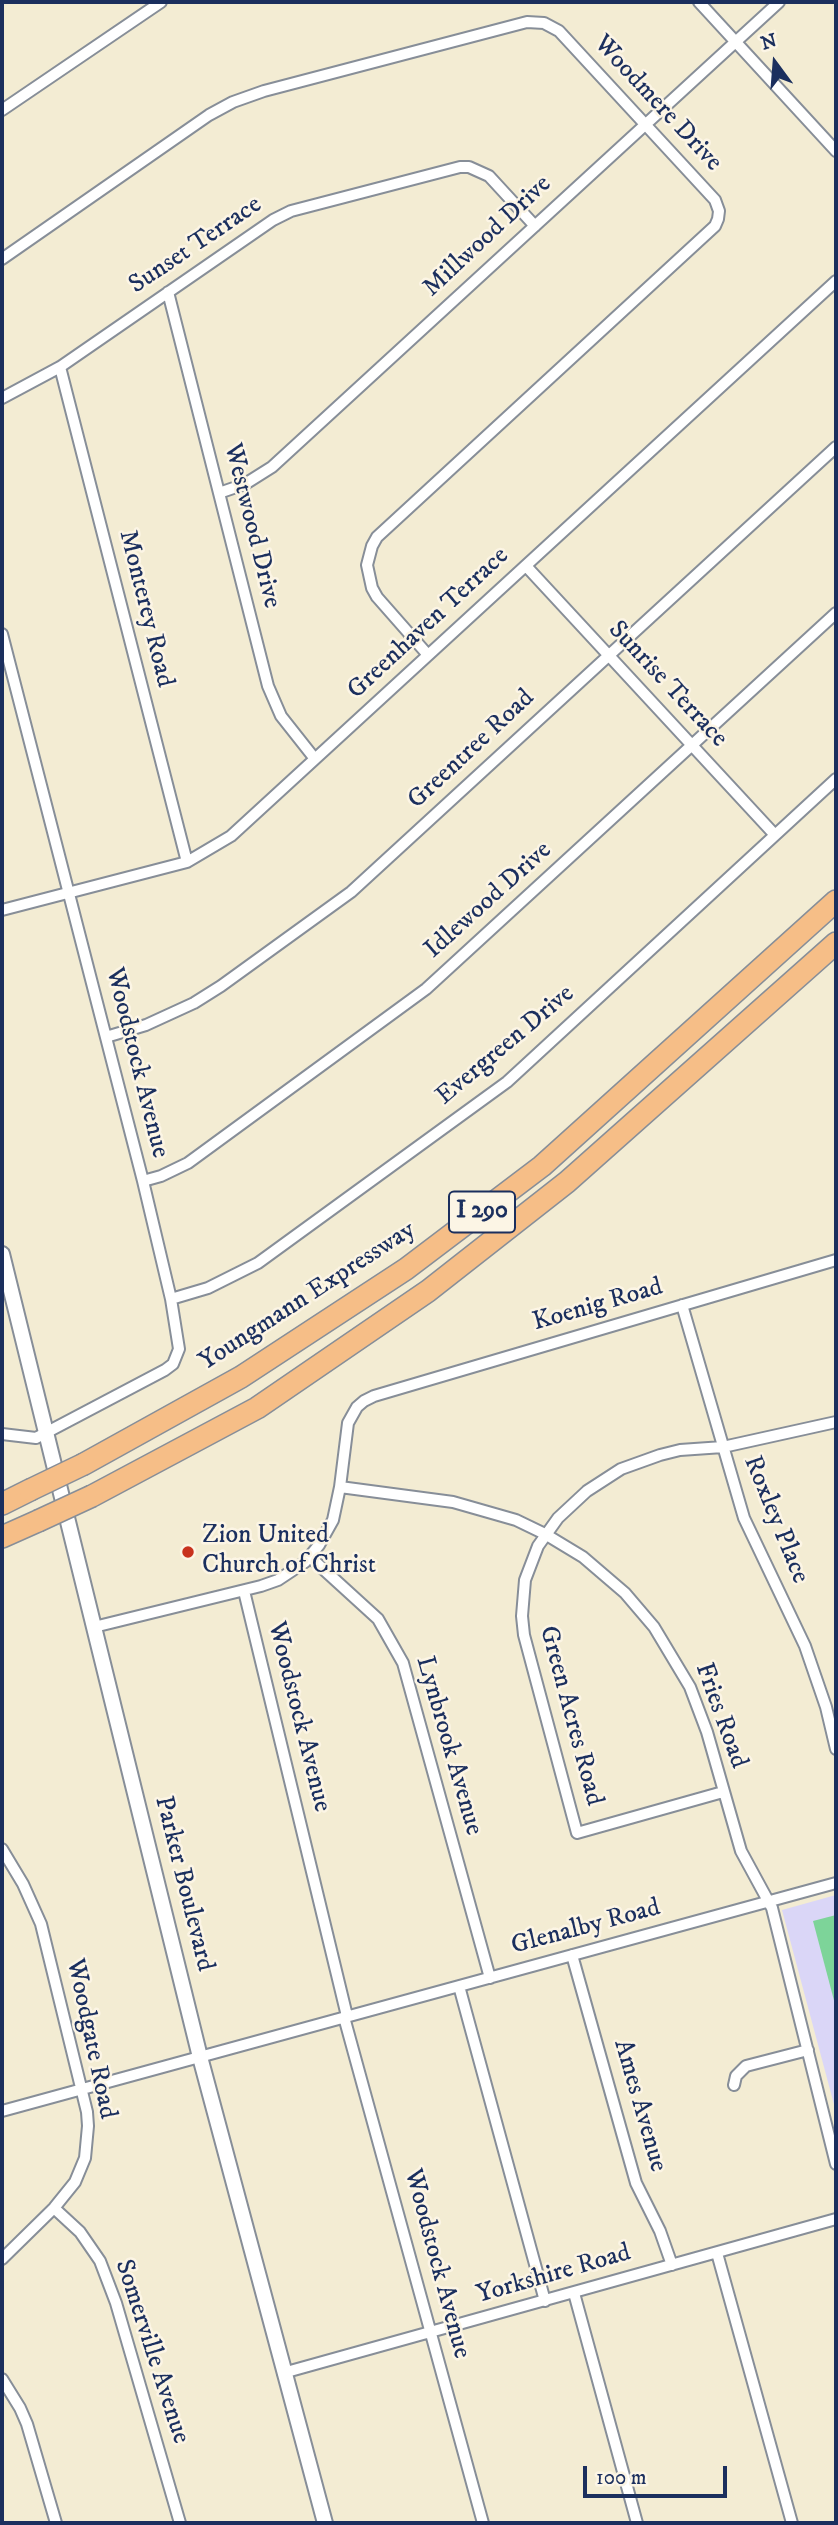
<!DOCTYPE html>
<html>
<head>
<meta charset="utf-8">
<style>
  body { margin:0 }
  #map { position:relative; width:838px; height:2525px; overflow:hidden; background:#f3ecd3; font-family:"IM FELL DW Pica",serif }
  canvas { display:block }
  .frame { position:absolute; inset:0; border:4px solid #1b2f5e; pointer-events:none }
  .north { position:absolute; left:740px; top:28px; width:70px; height:70px; -webkit-text-stroke:5px #fcf5e5; paint-order:stroke; rotate:344deg; font-size:19px; font-weight:700; line-height:28px; text-align:center; color:#1b2f5e }
  .north::after { content:''; display:block; margin:auto; width:24px; height:32px; background:#1b2f5e; clip-path:polygon(50% 0,100% 100%,50% 72%,0 100%) }
  .scale { position:absolute; left:583px; top:2466px; width:144px; height:32px; box-sizing:border-box; border:4px solid #1b2f5e; border-top:0; padding-left:9px; font-size:21px; line-height:24px; white-space:nowrap; color:#1b2f5e; -webkit-text-stroke:5px #fcf5e5; paint-order:stroke }
</style>
</head>
<body>
<div id="map">
<canvas width="838" height="2525"></canvas>
<div class="frame"></div>
<div class="north">N</div>
<div class="scale">100 m</div>
</div>
<script>
const ctx = document.querySelector('canvas').getContext('2d');
ctx.lineJoin = 'round';
function fillPath(path, color) {
  ctx.fillStyle = color;
  ctx.fill(path, 'evenodd');
}
function toPath(rows) {
  const path = new Path2D();
  for (const r of rows) {
    path.moveTo(r[0], r[1]);
    for (let i = 2; i < r.length; i += 2) path.lineTo(r[i], r[i + 1]);
  }
  return path;
}
function trace(path, color, width, dash) {
  ctx.strokeStyle = color;
  ctx.lineWidth = width;
  ctx.lineCap = dash ? 'butt' : 'round';
  ctx.setLineDash(dash || []);
  ctx.stroke(path);
}
function label(font, color, halo, rows, align = 'center') {
  ctx.font = font + ' "IM FELL DW Pica",serif';
  ctx.lineWidth = 5;
  ctx.setLineDash([]);
  ctx.textBaseline = 'middle';
  ctx.strokeStyle = halo;
  ctx.fillStyle = color;
  for (const [text, x, y, turn = 0] of rows) {
    ctx.save();
    ctx.translate(x, y);
    ctx.rotate((+turn || 0) * Math.PI / 180);
    ctx.textAlign = isNaN(turn) ? turn : align;
    if (halo) ctx.strokeText(text, 0, 0);
    ctx.fillText(text, 0, 0);
    ctx.restore();
  }
}
const built = toPath([
  [836,1895,836,2112,782,1910]
]);
const green = toPath([
  [836,1915,836,2008,813,1921]
]);
const minor = toPath([
  [699,2,836,151],
  [2,110,161,2],
  [2,259,209,115,233,102,264,91,527,22,544,23,559,31,715,200,719,211,718,219,715,226,377,537,372,546,367,565,372,588,377,597,428,655],
  [168,292,268,686,281,716,315,759],
  [60,367,187,862],
  [2,398,60,367,273,220,291,211,460,167,469,167,489,176,535,226],
  [219,493,245,484,272,467,779,2],
  [526,566,775,835],
  [2,634,143,1181,171,1299,179,1349,173,1364,165,1370,36,1438,2,1434],
  [2,910,187,862,231,836,836,281],
  [106,1037,146,1025,194,1003,221,986,351,892,836,447],
  [143,1181,161,1176,188,1163,426,989,836,613],
  [171,1299,208,1288,258,1263,507,1082,836,779],
  [682,1305,744,1518,805,1646,826,1707,836,1749],
  [340,1487,453,1502,516,1520,545,1534,583,1557,625,1593,654,1627,690,1687,707,1732,741,1851,772,1908,836,2164],
  [310,1557,378,1619,403,1663,490,1978],
  [244,1591,347,2016],
  [94,1627,261,1586,278,1580,305,1562,319,1545,333,1520,340,1487,348,1423,357,1407,364,1401,374,1396,836,1260],
  [723,1792,577,1833,524,1635,522,1616,525,1580,538,1546,558,1518,587,1491,621,1469,660,1455,680,1450,723,1447,836,1422],
  [2,1849,23,1884,41,1924,87,2112,88,2126,85,2158,75,2182,54,2208,2,2259],
  [572,1955,636,2183,660,2231,672,2265],
  [459,1986,545,2301],
  [344,2017,483,2523],
  [734,2085,736,2076,746,2066,808,2050],
  [2,2111,836,1883],
  [54,2208,80,2232,100,2261,116,2303,180,2523],
  [717,2253,792,2523],
  [574,2293,637,2523],
  [283,2373,836,2219],
  [2,2379,20,2408,27,2424,56,2523]
]);
const tertiary = toPath([
  [2,1254,200,2057,325,2523]
]);
const motorway = toPath([
  [84,1464,241,1377,406,1269,542,1166,836,901],
  [92,1496,257,1408,428,1291,567,1182,836,943],
  [2,1504,30,1490],
  [2,1537,38,1521]
]);
const motorwayBridge = toPath([
  [30,1490,84,1464],
  [38,1521,92,1496]
]);
const markers = [
  [188,1552,7,"#c8321e"]
];
const shields = [
  [482,1212,66]
];
const shieldNames = [
  ["I 290",482,1212]
];
const streetNames = [
  ["Woodmere Drive",657,104,47],
  ["Millwood Drive",488,237,-43],
  ["Sunset Terrace",196,246,-34],
  ["Westwood Drive",251,526,76],
  ["Monterey Road",145,609,76],
  ["Greenhaven Terrace",429,624,-43],
  ["Sunrise Terrace",667,685,47],
  ["Greentree Road",472,750,-43],
  ["Idlewood Drive",489,901,-42],
  ["Evergreen Drive",506,1046,-40],
  ["Woodstock Avenue",136,1063,76],
  ["Youngmann Expressway",308,1297,-33],
  ["Koenig Road",598,1306,-16],
  ["Roxley Place",775,1520,68],
  ["Green Acres Road",570,1716,75],
  ["Fries Road",720,1716,70],
  ["Woodstock Avenue",298,1717,76],
  ["Lynbrook Avenue",448,1746,74],
  ["Parker Boulevard",183,1884,76],
  ["Glenalby Road",586,1928,-15],
  ["Woodgate Road",90,2039,78],
  ["Ames Avenue",639,2106,74],
  ["Woodstock Avenue",436,2264,75],
  ["Yorkshire Road",554,2275,-16],
  ["Somerville Avenue",151,2352,72]
];
const poiNames = [
  ["Zion United",202,1537],
  ["Church of Christ",202,1567]
];
fillPath(built, '#dad6f7');
fillPath(green, '#7dd499');
trace(minor, '#878e98', 14);
trace(tertiary, '#878e98', 18);
trace(motorway, '#878e98', 24);
trace(minor, '#fff', 10);
trace(tertiary, '#fff', 14);
trace(motorway, '#f6be87', 21);
trace(motorwayBridge, '#878e98', 24, []);
trace(motorwayBridge, '#f6be87', 21);
for (const [x, y, r, color] of markers) {
  const dot = new Path2D();
  dot.arc(x, y, r, 0, 2 * Math.PI);
  ctx.fillStyle = color;
  ctx.fill(dot);
  trace(dot, '#fcf5e5', 2.5);
}
for (const [x, y, w] of shields) {
  const box = new Path2D();
  box.roundRect(x - w / 2, y - 20.5, w, 41, 5);
  ctx.fillStyle = '#fcf5e5';
  ctx.fill(box);
  trace(box, '#1b2f5e', 2);
}
label('bold 24px', '#1b2f5e', null, shieldNames);
label('26px', '#1b2f5e', '#fcf5e5', streetNames);
label('26px', '#1b2f5e', '#fcf5e5', poiNames, 'left');
</script>
</body>
</html>
